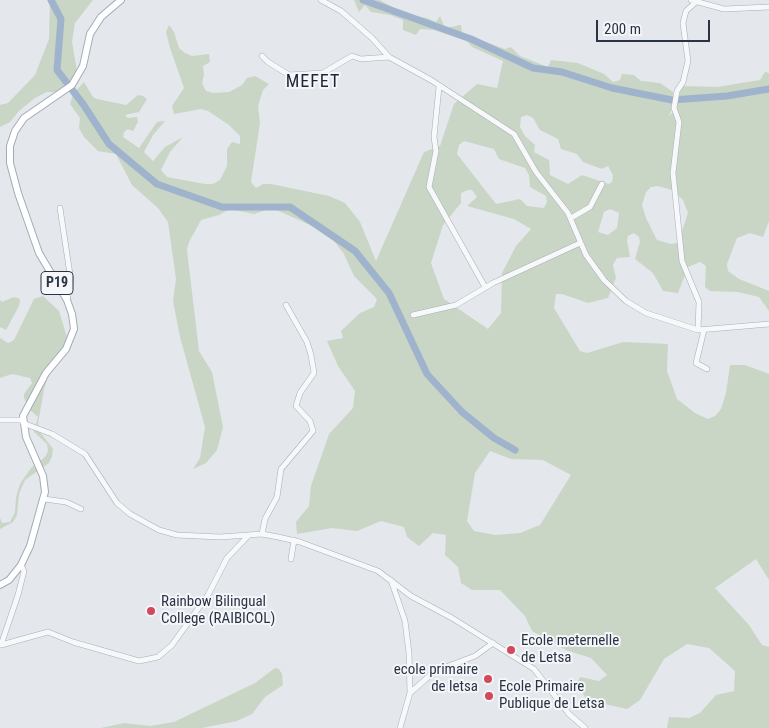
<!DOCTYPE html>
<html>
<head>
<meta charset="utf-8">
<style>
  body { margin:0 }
  #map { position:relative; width:769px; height:728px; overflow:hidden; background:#e4e7ec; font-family:"Roboto Condensed",sans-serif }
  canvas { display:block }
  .scale { position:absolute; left:596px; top:20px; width:114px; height:22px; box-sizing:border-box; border:2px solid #2b3445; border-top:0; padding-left:6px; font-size:15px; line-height:18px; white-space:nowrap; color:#2b3445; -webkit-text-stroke:4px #f4f6f9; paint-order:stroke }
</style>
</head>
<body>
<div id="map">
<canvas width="769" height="728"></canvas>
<div class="scale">200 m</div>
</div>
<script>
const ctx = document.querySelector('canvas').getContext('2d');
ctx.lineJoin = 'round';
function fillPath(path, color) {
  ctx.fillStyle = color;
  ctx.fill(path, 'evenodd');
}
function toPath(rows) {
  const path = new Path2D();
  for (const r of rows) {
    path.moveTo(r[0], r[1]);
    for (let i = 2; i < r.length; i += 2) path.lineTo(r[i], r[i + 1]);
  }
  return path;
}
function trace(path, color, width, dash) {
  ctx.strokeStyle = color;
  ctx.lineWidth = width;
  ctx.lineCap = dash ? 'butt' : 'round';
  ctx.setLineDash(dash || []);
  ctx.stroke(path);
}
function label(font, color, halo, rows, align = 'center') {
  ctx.font = font + ' "Roboto Condensed",sans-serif';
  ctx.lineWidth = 4;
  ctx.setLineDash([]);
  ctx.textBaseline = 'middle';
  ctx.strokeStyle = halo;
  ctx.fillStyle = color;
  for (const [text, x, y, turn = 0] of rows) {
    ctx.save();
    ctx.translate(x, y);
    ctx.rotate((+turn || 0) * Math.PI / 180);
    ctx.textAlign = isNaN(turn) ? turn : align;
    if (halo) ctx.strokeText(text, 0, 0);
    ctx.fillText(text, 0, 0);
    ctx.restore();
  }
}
const green = toPath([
  [50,0,93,0,75,23,72,42,77,71,72,83,61,92,47,92,35,98,19,111,10,122,0,127,0,105,8,103,35,75,49,39],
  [354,0,380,0,402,13,427,18,436,22,440,16,445,28,461,25,462,33,505,49,511,47,520,56,548,67,551,60,578,63,604,74,613,82,620,80,622,74,634,75,641,81,660,83,673,92,671,112,668,116,674,112,682,86,717,87,760,80,765,72,769,73,769,221,763,237,750,233,737,238,727,264,728,271,739,279,769,291,769,311,759,297,738,292,710,291,705,287,706,266,700,262,688,267,678,293,663,291,653,273,635,259,640,242,639,237,634,233,628,236,627,240,630,257,617,258,613,265,616,278,608,298,588,303,562,294,556,294,554,308,580,351,587,353,623,342,668,344,667,371,677,399,695,413,708,419,715,416,721,409,726,393,730,365,745,365,769,374,769,580,756,559,715,588,749,625,762,645,769,647,769,728,667,728,669,717,689,718,700,713,716,695,734,691,735,671,709,648,687,644,664,659,640,700,627,709,587,700,577,684,580,677,599,681,607,675,591,658,566,650,532,631,525,616,500,590,472,590,461,583,458,567,445,555,446,535,433,533,419,546,407,537,404,527,381,521,357,531,332,528,297,534,296,522,309,506,311,486,329,434,353,408,355,391,338,366,327,341,343,338,341,331,360,313,374,307,377,299,354,276,344,254,334,241,321,230,272,208,254,214,230,209,219,215,201,220,189,242,187,250,199,351,212,372,223,427,217,450,206,463,193,469,200,458,205,427,180,337,173,301,176,279,168,222,158,208,132,185,116,154,98,151,84,137,79,128,80,118,70,104,73,94,84,82,93,97,97,99,126,105,138,95,143,96,147,99,139,112,125,115,128,118,137,117,138,122,133,131,128,129,124,132,123,137,139,148,157,122,165,121,153,135,144,152,153,161,165,147,183,137,170,152,161,170,167,177,205,184,213,184,220,180,227,166,227,149,232,142,240,144,240,136,229,125,208,111,201,109,174,114,172,106,184,88,170,48,166,32,169,25,174,32,179,48,185,53,192,56,209,54,210,62,203,66,204,75,202,83,206,91,213,93,229,92,242,85,247,78,255,76,269,84,263,90,258,106,260,123,251,182,256,188,263,184,271,184,329,196,345,203,360,222,376,261,424,152,440,146,454,104,477,84,497,88,503,61,472,47,467,41,434,30,420,29,416,35,403,30,403,20,390,15,371,12,365,5,359,12],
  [527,115,533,118,540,130,558,139,561,149,577,154,583,162,602,169,608,166,613,175,612,182,609,184,582,175,568,184,550,175,549,160,534,152,535,145,525,136,520,127,521,117],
  [464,141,494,149,499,159,525,168,529,175,530,187,546,196,547,202,544,208,527,206,520,199,496,204,457,154,459,145],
  [658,186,672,190,678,195,683,200,688,213,678,243,671,244,657,240,646,218,642,205,646,192,651,187],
  [468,190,472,190,477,197,467,206,514,219,531,229,516,246,502,273,501,313,488,329,444,299,431,263,443,225,461,203,461,193],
  [610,209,619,213,617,228,608,235,598,232,604,212],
  [490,451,511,459,543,460,571,475,540,525,520,533,495,535,474,531,467,521,475,473],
  [43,296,59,311,69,344,50,370,44,389,38,424,40,432,53,449,52,456,49,463,25,480,19,494,17,515,13,522,0,529,0,518,2,523,10,522,15,512,16,497,20,484,31,468,45,457,48,451,47,444,34,432,38,417,30,410,24,398,24,394,32,383,30,378,12,374,0,378,0,338,8,343,14,340,34,299],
  [14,297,20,299,19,306,6,330,0,327,0,300,2,302],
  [275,668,279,669,282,674,283,685,265,697,252,714,237,721,202,728,101,728,124,723,150,726,174,722,255,683]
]);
const river = toPath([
  [51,0,61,19,57,70,83,104,109,144,157,184,222,207,290,207,355,251,389,293,427,374,462,412,494,438,515,450],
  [363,0,471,39,533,68,562,72,612,88,672,100,727,96,769,89]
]);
const minor = toPath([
  [321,0,341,11,372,38,389,57,431,80,514,134,536,172,568,213,586,255,604,280,626,301,646,313,698,330,769,324],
  [691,0,724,9,769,7],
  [696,2,686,11,683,23,688,61,683,82,677,91,674,108,679,122,673,173,682,261,699,302,698,330],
  [262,56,268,62,289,75,323,73,352,56,361,59,389,57],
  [439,87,434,137,436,151,429,187,485,287],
  [60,208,71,281,67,300],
  [571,218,590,207,602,184],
  [413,315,456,305,493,283,580,243],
  [704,330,696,363,707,369],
  [0,420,23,420],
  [23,423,52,434,85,454,117,503,130,514,159,530,177,535,220,537,262,534,278,537,300,542,378,571,411,596,452,618,534,669,569,714,585,728],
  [44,499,66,502,81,509],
  [262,534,265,519,277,497,281,469,313,431,310,421,296,406,300,393,314,373,311,355,307,342,286,305],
  [291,559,294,540],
  [391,580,405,621,409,653,410,693,400,728],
  [1,645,48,632,73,642,139,661,158,657,172,645,208,595,227,558,248,536],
  [1,645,18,595,24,571,21,565],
  [410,693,435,671,475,656,493,643]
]);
const major = toPath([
  [0,585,9,580,21,565,30,546,45,492,43,476,26,437,23,416,46,373,66,349,74,329,72,314,67,300,39,253,18,193,10,163,10,146,15,131,24,118,72,85,83,66,90,34,101,17,121,0]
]);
const markers = [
  [151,611,5,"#d1495b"],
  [511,650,5,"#d1495b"],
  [488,679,5,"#d1495b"],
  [489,696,5,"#d1495b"]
];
const shields = [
  [57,283,32]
];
const shieldNames = [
  ["P19",57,283]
];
const poiNames = [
  ["Rainbow Bilingual",161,602],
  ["College (RAIBICOL)",161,619],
  ["Ecole meternelle",521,641],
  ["de Letsa",521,658],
  ["ecole primaire",478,670,"right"],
  ["de letsa",478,687,"right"],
  ["Ecole Primaire",499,687],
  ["Publique de Letsa",499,704]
];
const quarterNames = [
  ["MEFET",313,82]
];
fillPath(green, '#c9d6c5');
trace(river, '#9fb4cc', 7);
trace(minor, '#a9aeb7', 6);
trace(major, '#a3abb8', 8);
trace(minor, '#f7f8fa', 5);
trace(major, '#fff', 6);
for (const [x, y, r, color] of markers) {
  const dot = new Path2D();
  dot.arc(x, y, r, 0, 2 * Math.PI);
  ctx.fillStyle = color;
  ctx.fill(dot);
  trace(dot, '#f4f6f9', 2);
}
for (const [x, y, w] of shields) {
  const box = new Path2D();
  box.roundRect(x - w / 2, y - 11.5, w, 23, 4);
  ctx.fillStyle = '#f4f6f9';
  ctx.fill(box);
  trace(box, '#2b3445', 1);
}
label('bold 14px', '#2b3445', null, shieldNames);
label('15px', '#2b3445', '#f4f6f9', poiNames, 'left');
ctx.letterSpacing = '1px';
label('18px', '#1d2536', '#f4f6f9', quarterNames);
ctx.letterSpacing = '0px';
</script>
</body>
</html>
